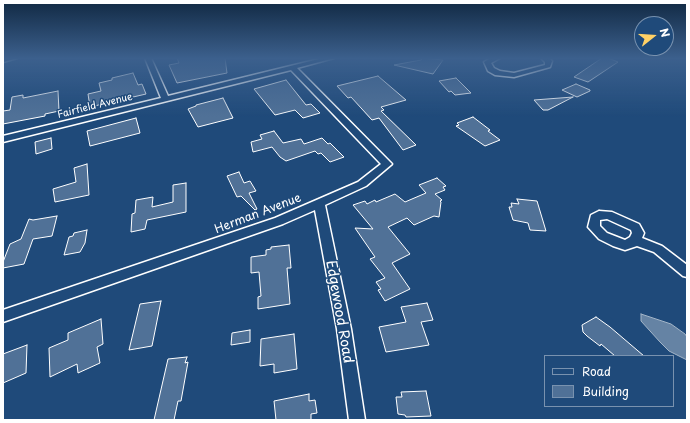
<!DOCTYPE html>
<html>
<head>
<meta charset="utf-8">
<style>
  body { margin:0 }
  #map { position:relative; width:690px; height:423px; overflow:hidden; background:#1f4a7a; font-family:"Playpen Sans",sans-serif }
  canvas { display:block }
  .frame { position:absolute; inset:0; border:4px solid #fff; pointer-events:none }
  .legend { position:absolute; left:544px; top:355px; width:130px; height:52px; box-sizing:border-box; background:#1f4a7a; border:1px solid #7992af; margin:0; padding:5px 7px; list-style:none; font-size:12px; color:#fff }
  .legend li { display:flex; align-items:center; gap:8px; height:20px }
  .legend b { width:20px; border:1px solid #7992af }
  .north { position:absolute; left:634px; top:16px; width:40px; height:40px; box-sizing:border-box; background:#1f4a7a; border:1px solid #7992af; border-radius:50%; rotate:73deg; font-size:11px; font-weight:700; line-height:16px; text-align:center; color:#fff }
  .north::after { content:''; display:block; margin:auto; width:14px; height:18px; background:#ffd166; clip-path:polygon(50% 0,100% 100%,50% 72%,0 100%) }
</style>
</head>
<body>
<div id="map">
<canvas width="690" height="423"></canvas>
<div class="frame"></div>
<ul class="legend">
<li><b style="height:5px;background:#1f4a7a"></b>Road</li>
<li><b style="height:11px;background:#507197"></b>Building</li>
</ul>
<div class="north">N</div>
</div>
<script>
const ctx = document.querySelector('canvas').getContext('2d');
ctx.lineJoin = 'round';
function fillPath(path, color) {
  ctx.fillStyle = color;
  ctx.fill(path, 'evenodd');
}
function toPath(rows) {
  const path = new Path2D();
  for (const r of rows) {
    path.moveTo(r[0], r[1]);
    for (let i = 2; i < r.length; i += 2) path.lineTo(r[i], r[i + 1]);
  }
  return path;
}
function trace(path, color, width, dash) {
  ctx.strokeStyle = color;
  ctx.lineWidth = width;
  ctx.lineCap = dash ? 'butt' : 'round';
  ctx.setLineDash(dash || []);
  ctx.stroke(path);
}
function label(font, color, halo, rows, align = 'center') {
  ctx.font = font + ' "Playpen Sans",sans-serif';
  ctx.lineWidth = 3;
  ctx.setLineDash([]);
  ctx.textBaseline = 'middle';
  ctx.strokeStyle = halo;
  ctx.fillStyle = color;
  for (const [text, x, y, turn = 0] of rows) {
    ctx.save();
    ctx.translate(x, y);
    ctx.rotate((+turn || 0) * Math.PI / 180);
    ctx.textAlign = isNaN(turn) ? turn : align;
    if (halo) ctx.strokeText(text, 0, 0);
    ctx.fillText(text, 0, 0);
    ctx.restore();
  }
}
const water = toPath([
  [641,314,671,324,685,334,687,337,687,360,669,351,660,342,641,321,641,314]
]);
const building = toPath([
  [177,58,225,58,227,73,177,83,169,65,179,63,177,58],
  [423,58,443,60,433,74,394,65,421,60,423,58],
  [602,58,608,58,618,62,588,82,574,77,602,58],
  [133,73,138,85,142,84,146,94,90,107,88,94,101,91,99,83,112,80,112,78,133,73],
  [378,76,406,100,381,107,384,110,381,111,416,145,403,150,379,118,372,120,351,97,348,98,337,86,378,76],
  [456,78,471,93,455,95,451,91,449,92,439,81,456,78],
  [286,80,306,105,311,104,320,113,303,118,295,110,275,115,254,89,286,80],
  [576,84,590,90,590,91,577,97,562,90,576,84],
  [58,91,59,111,45,114,45,116,3,124,3,111,10,110,12,97,23,95,23,98,58,91],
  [573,97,548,110,543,110,534,100,573,97],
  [223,98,233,118,198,127,188,109,196,106,196,105,223,98],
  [473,117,490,130,488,131,500,140,485,146,456,126,459,125,457,123,473,117],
  [136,118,140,133,90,146,87,131,136,118],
  [274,131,283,143,301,139,304,144,322,138,328,144,330,143,344,157,330,162,321,153,318,154,315,151,286,161,280,157,272,147,253,152,251,142,262,139,260,135,274,131],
  [51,138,52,149,36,154,35,142,51,138],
  [87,164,89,195,55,202,53,189,76,182,74,168,87,164],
  [239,172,244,183,250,181,256,191,249,193,257,209,255,210,241,196,237,197,227,176,239,172],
  [437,178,446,186,443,187,445,190,435,194,442,200,440,201,441,202,439,217,434,216,414,225,407,218,388,227,410,254,392,263,410,289,385,301,378,290,381,289,376,282,385,278,370,259,375,257,355,228,373,229,353,205,365,201,367,204,375,200,376,202,395,194,405,202,426,193,419,185,437,178],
  [186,183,186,212,147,220,145,229,131,232,132,214,135,213,136,200,153,197,152,207,173,202,173,185,186,183],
  [517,199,537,201,546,231,530,230,528,223,513,220,509,207,512,207,511,203,519,204,517,199],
  [57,216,52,236,33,239,24,264,3,268,3,262,10,244,21,239,29,219,33,220,57,216],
  [87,230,85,243,80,252,64,255,69,237,73,236,74,233,87,230],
  [289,245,291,268,287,268,290,304,258,309,258,297,261,296,259,272,251,273,251,257,266,255,266,250,271,249,271,247,289,245],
  [161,301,152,346,129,350,140,304,161,301],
  [427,303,433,320,421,322,429,345,386,352,379,327,406,322,401,307,427,303],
  [596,317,610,327,644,356,615,356,601,344,600,346,587,336,583,332,582,325,596,317],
  [101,319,103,344,97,347,100,363,78,373,77,364,50,377,49,348,68,340,68,333,101,319],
  [250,330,250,342,231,345,232,333,250,330],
  [294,334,297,369,274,373,274,364,260,366,261,339,294,334],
  [27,345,26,373,3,383,3,354,27,345],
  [187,357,185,363,188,362,181,401,178,401,174,420,154,420,168,359,187,357],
  [426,391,431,416,406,417,405,415,398,414,396,397,402,397,401,392,426,391],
  [309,394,309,401,315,400,317,413,311,414,311,420,276,420,274,401,309,394]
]);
const street = toPath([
  [3,58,17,58,3,62,3,58],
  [145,58,151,58,168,96,323,58,334,58,297,68,392,164,366,186,325,205,351,329,365,420,349,420,337,329,315,210,283,224,3,322,3,310,275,218,358,182,381,164,291,70,3,142,3,136,161,98,145,58],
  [491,58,500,58,491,63,494,68,500,71,514,73,545,65,545,62,541,58,549,58,552,61,550,67,514,77,495,75,488,71,484,62,491,58],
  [599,211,612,212,639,224,644,233,642,238,662,246,687,265,687,277,683,276,654,252,637,246,625,250,613,246,599,239,588,227,591,215,599,211],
  [607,219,631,230,632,233,630,237,625,240,607,233,600,226,600,220,607,219]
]);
const farStreetnames = [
  ["Fairfield Avenue",95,106,-14]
];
const streetNames = [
  ["Herman Avenue",258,214,-21]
];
const nearStreetnames = [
  ["Edgewood Road",339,312,80]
];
fillPath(water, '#6583a4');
trace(water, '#a3b5c8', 1);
fillPath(building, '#507197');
trace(building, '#fff', 1);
trace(street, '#fff', 3);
fillPath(street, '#1f4a7a');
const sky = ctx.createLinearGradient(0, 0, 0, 117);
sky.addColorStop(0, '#112943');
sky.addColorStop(0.5, '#3c608d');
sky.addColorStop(1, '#3c608d00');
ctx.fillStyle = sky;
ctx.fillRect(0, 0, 690, 117);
label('10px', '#fff', '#1f4a7a', farStreetnames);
label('12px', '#fff', '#1f4a7a', streetNames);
label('14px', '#fff', '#1f4a7a', nearStreetnames);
</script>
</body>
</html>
